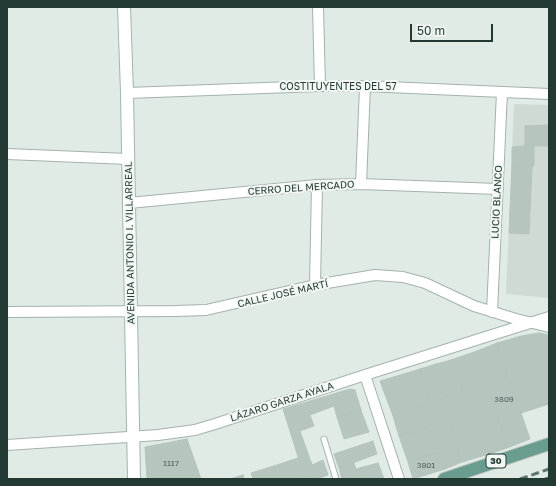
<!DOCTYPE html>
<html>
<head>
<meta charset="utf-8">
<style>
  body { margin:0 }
  #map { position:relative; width:556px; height:486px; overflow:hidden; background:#e1ebe6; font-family:"Golos Text",sans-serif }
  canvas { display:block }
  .frame { position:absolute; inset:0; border:8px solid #233a34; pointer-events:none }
  .scale { position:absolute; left:410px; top:24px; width:83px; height:18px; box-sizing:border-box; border:2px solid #233a34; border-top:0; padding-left:5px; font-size:12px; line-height:14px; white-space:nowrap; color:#233a34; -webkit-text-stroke:3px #f2f7f4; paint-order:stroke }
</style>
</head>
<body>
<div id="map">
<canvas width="556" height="486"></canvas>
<div class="frame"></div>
<div class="scale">50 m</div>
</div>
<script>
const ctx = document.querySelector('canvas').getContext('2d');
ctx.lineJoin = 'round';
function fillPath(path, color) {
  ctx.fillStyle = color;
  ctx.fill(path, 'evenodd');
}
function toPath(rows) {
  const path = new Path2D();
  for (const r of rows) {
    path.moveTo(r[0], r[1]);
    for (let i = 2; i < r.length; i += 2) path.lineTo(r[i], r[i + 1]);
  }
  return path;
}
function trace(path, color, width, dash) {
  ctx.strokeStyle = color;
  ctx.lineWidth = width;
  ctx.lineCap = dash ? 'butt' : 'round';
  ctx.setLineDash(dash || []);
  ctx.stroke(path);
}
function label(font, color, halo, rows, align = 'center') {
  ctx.font = font + ' "Golos Text",sans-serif';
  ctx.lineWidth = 4;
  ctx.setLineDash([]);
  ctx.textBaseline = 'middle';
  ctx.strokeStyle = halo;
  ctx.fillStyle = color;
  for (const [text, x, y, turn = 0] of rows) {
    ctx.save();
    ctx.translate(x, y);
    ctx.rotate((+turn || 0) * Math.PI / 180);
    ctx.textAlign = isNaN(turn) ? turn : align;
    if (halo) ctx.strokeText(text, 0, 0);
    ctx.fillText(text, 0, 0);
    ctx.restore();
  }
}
const built = toPath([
  [514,104,549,105,549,298,506,294]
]);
const building = toPath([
  [549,125,549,146,525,146,525,126,549,125],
  [525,146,534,146,534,166,512,166,512,147,525,146],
  [512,166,532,166,529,234,509,233,512,166],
  [539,333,549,335,549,404,521,413,497,343,521,336,539,333],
  [497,343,509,378,488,384,477,351,497,343],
  [477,351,488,384,463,393,451,360,477,351],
  [451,360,463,393,447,398,436,364,451,360],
  [436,364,447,398,431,403,420,369,436,364],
  [420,369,431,403,418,407,407,373,420,369],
  [407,373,418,407,393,416,380,381,407,373],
  [509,378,530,439,507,448,488,384,509,378],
  [488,384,507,448,489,454,470,391,488,384],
  [350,389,355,390,361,410,337,417,334,406,310,415,314,426,300,431,312,465,323,460,328,475,317,479,305,479,283,409,350,389],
  [470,391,489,454,462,462,442,399,470,391],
  [442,399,462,462,445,469,422,406,442,399],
  [422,406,429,427,399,436,393,416,422,406],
  [361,410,369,432,344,439,337,417,361,410],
  [429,427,439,452,408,462,399,436,429,427],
  [187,439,201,479,147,479,145,447,187,439],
  [373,441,377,454,339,468,334,454,373,441],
  [439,452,445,469,413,479,408,462,439,452],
  [298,458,305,479,279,479,274,466,298,458],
  [354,463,359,479,342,479,339,468,354,463],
  [378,463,384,479,359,479,356,469,378,463],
  [274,466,278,479,253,479,251,473,274,466],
  [243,475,244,479,230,479,243,475]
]);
const lane = toPath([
  [324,439,336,479]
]);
const street = toPath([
  [318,7,320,86],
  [127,93,320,86,365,86,549,94],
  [7,154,128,159],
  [361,184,365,86],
  [129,203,317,185,361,184,498,189],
  [315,285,317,185],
  [7,312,175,311,206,310,315,285,375,275,403,277,425,283,474,306,516,319,549,327],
  [492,312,502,92],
  [365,375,399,479],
  [7,445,158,435,195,430,215,424,365,375,549,317]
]);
const secondary = toPath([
  [124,7,127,93,134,479]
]);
const primary = toPath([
  [444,479,549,444]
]);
const rail = toPath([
  [520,479,549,469],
  [545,479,549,478]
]);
const numberNames = [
  ["3809",504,399],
  ["1117",171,463],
  ["3801",426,465]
];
const shields = [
  [496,461,20]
];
const shieldNames = [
  ["30",496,461]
];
const streetNames = [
  ["COSTITUYENTES DEL 57",338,87],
  ["CERRO DEL MERCADO",301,188,-4],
  ["LUCIO BLANCO",497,202,-87],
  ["AVENIDA ANTONIO I. VILLARREAL",130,243,-91],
  ["CALLE JOSÉ MARTÍ",283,294,-13],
  ["LÁZARO GARZA AYALA",282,402,-18]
];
fillPath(built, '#d0dad5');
fillPath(building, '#b7c5bf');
trace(building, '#b4c4bd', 1);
trace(lane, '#a4b2ad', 7);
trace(street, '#a4b2ad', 12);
trace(secondary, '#a1b5ae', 14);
trace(primary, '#c1c8c6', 14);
trace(lane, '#fff', 5);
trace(street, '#fff', 10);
trace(secondary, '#fff', 12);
trace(primary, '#6a9c8f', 12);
trace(rail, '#5e756f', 3, [8, 4]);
label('8px', '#485d57', null, numberNames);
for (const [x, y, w] of shields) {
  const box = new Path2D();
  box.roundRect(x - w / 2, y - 7, w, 14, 3);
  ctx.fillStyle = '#f2f7f4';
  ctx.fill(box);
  trace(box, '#233a34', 1);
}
label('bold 9px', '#233a34', null, shieldNames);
label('10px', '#233a34', '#f2f7f4', streetNames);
</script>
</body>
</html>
